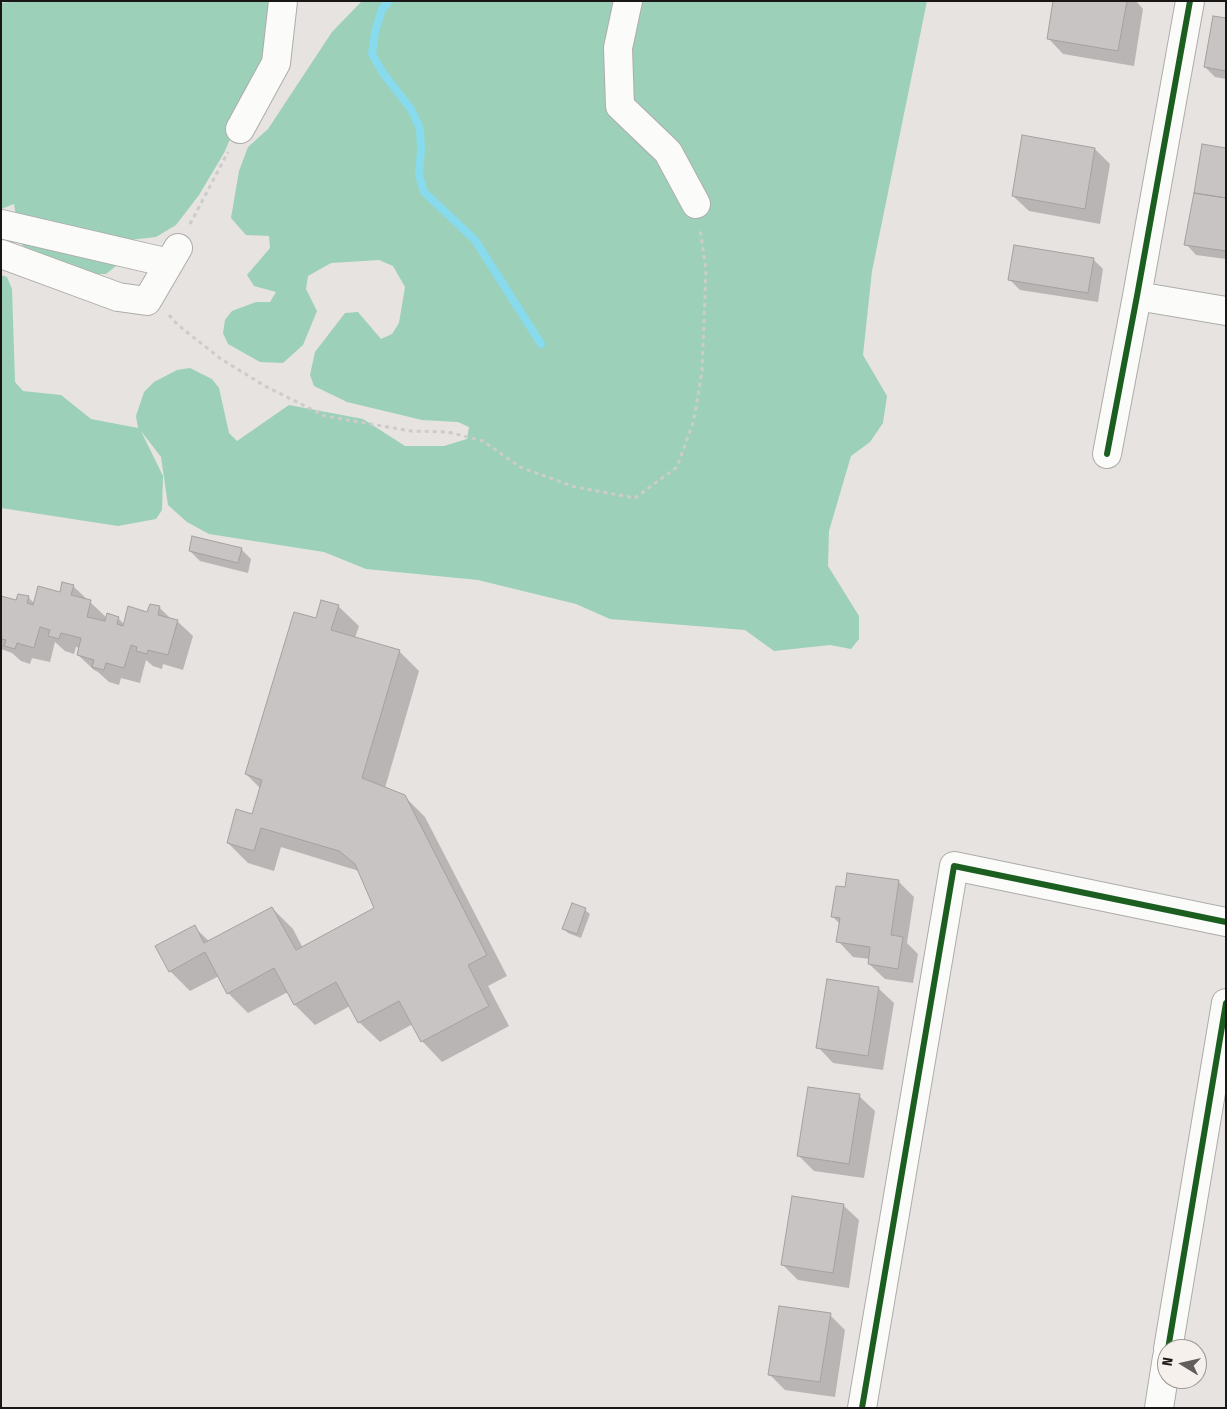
<!DOCTYPE html>
<html>
<head>
<meta charset="utf-8">
<style>
  body { margin:0 }
  #map { position:relative; width:1227px; height:1409px; overflow:hidden; background:#e6e3e1; font-family:"Fira Sans Condensed",sans-serif }
  canvas { display:block }
  .frame { position:absolute; inset:0; border:2px solid #191716; pointer-events:none }
  .north { position:absolute; left:1157px; top:1339px; width:50px; height:50px; box-sizing:border-box; background:#f5f0ec; border:1px solid #9d9996; border-radius:50%; rotate:279deg; font-size:14px; font-weight:700; line-height:20px; text-align:center; color:#191716 }
  .north::after { content:''; display:block; margin:auto; width:18px; height:22px; background:#615e5d; clip-path:polygon(50% 0,100% 100%,50% 72%,0 100%) }
</style>
</head>
<body>
<div id="map">
<canvas width="1227" height="1409"></canvas>
<div class="frame"></div>
<div class="north">N</div>
</div>
<script>
const ctx = document.querySelector('canvas').getContext('2d');
ctx.lineJoin = 'round';
function fillPath(path, color) {
  ctx.fillStyle = color;
  ctx.fill(path, 'evenodd');
}
function toPath(rows) {
  const path = new Path2D();
  for (const r of rows) {
    path.moveTo(r[0], r[1]);
    for (let i = 2; i < r.length; i += 2) path.lineTo(r[i], r[i + 1]);
  }
  return path;
}
function trace(path, color, width, dash) {
  ctx.strokeStyle = color;
  ctx.lineWidth = width;
  ctx.lineCap = dash ? 'butt' : 'round';
  ctx.setLineDash(dash || []);
  ctx.stroke(path);
}
const forest = toPath([
  [19,1,272,1,266,57,224,153,199,195,176,225,156,237,121,241,116,266,106,274,94,274,39,260,20,243,14,204,1,209,1,3],
  [362,1,927,1,872,271,863,355,887,396,883,423,870,442,851,456,829,531,828,566,859,616,859,639,851,649,830,645,774,651,745,630,610,619,576,604,478,580,366,569,324,552,209,534,187,522,168,505,161,457,141,431,163,476,162,510,156,519,118,526,1,508,1,275,7,277,12,289,15,382,23,391,61,395,91,419,138,428,136,416,144,392,154,382,177,370,190,368,212,379,219,388,229,433,237,441,289,405,363,419,405,446,444,446,467,439,469,427,458,422,422,420,347,402,314,386,310,375,315,352,345,313,358,312,381,339,392,334,399,323,405,287,393,266,379,260,331,263,308,276,306,289,317,311,303,345,283,363,260,362,228,344,223,333,225,320,232,311,256,302,270,302,276,292,254,286,247,275,270,248,269,236,246,235,231,218,239,171,248,147,268,129,332,32]
]);
const shadow = toPath([
  [1054,1,1136,1,1143,9,1134,66,1063,54,1048,38],
  [1226,19,1226,79,1215,77,1205,67],
  [1095,149,1110,164,1100,224,1029,211,1013,196],
  [1226,149,1226,259,1196,255,1186,244],
  [1093,259,1103,269,1098,302,1020,290,1010,280],
  [241,549,251,559,248,573,200,561,190,551],
  [73,586,107,618,118,618,124,624,160,608,171,619,177,621,193,636,183,670,163,664,162,669,153,666,146,660,140,683,121,678,119,685,109,682,98,672,94,670,78,655,80,648,76,647,74,654,65,651,55,642,50,662,32,658,30,664,21,661,12,653,1,649,1,598,17,602,29,598,35,604,61,594],
  [338,606,359,626,355,638,399,651,419,671,385,788,404,796,425,817,507,976,488,986,509,1026,442,1062,422,1041,413,1024,380,1042,359,1022,350,1006,315,1025,295,1005,288,992,248,1013,228,993,219,976,190,991,170,971,194,927,210,942,272,908,293,929,303,948,376,909,359,871,281,847,274,871,248,863,228,843,253,816,261,789,246,774,316,620],
  [899,882,914,897,907,943,918,954,913,983,885,979,869,964,870,959,853,957,838,941,840,924,833,917,846,889],
  [585,910,590,914,581,938,568,933,564,929],
  [878,988,894,1003,883,1070,833,1063,818,1047],
  [859,1096,875,1111,864,1178,814,1171,798,1155],
  [843,1205,859,1220,849,1288,798,1280,783,1265],
  [830,1315,845,1330,835,1397,785,1390,769,1374]
]);
const stream = toPath([
  [389,1,382,9,375,32,372,54,383,73,411,109,420,129,421,150,419,175,424,192,475,240,541,344]
]);
const building = toPath([
  [1053,1,1127,1,1118,51,1047,39,1053,1],
  [1213,16,1226,18,1226,71,1204,67,1213,16],
  [1022,135,1095,148,1085,209,1012,196,1022,135],
  [1202,144,1226,148,1226,198,1194,193,1202,144],
  [1194,193,1226,198,1226,251,1184,245,1194,193],
  [1014,245,1094,258,1088,293,1008,280,1014,245],
  [192,536,242,548,238,563,189,551,192,536],
  [62,582,74,585,71,595,91,600,87,617,105,621,107,613,119,617,117,624,123,626,128,606,147,612,150,604,160,606,158,615,178,620,168,655,148,650,147,654,136,651,137,647,131,645,124,668,106,663,104,670,92,667,94,660,77,655,81,638,61,633,59,639,48,636,50,630,40,627,34,648,17,643,15,649,4,646,6,640,1,639,1,596,16,600,18,594,29,596,27,603,33,605,38,586,60,592,62,582],
  [321,600,339,605,331,630,400,650,362,778,405,795,487,955,468,965,489,1006,421,1042,399,1001,358,1023,336,982,294,1005,274,968,227,994,205,952,169,972,155,946,195,925,204,943,272,907,296,950,374,908,355,864,339,851,261,828,254,851,227,843,236,809,252,814,262,780,245,774,294,612,316,618,321,600],
  [847,873,899,880,891,935,903,937,898,969,868,964,870,947,836,942,840,918,831,917,836,886,845,887,847,873],
  [572,903,586,908,577,934,562,929,572,903],
  [827,979,879,987,868,1056,816,1048,827,979],
  [808,1087,860,1094,849,1164,797,1156,808,1087],
  [792,1196,844,1204,833,1273,781,1265,792,1196],
  [779,1306,831,1313,820,1382,768,1375,779,1306]
]);
const path = toPath([
  [190,224,228,152],
  [169,315,178,325,221,359,265,386,325,416,411,431,448,432,483,441,520,467,575,487,635,498,677,467,694,420,702,371,706,271,700,229]
]);
const minor = toPath([
  [628,1,618,48,620,106,668,152,696,204],
  [240,129,276,63,283,1],
  [1,224,169,263],
  [1,254,118,297,147,301,178,248],
  [1137,296,1226,311],
  [1107,454,1137,296,1190,1],
  [1168,1349,1226,1003],
  [862,1408,954,866,1226,922],
  [1159,1408,1167,1357]
]);
const cycleway = toPath([
  [1107,454,1137,296,1190,1],
  [1168,1349,1226,1003],
  [862,1408,954,866,1226,922]
]);
fillPath(forest, '#9cd0b8');
fillPath(shadow, '#0003');
trace(stream, '#88daed', 8);
fillPath(building, '#c7c4c3');
trace(building, '#a3a1a0', 1);
trace(minor, '#aeacab', 30);
trace(path, '#ccc', 3, [4, 4]);
trace(minor, '#fbfbfa', 28);
trace(cycleway, '#1b5e20', 6);
</script>
</body>
</html>
